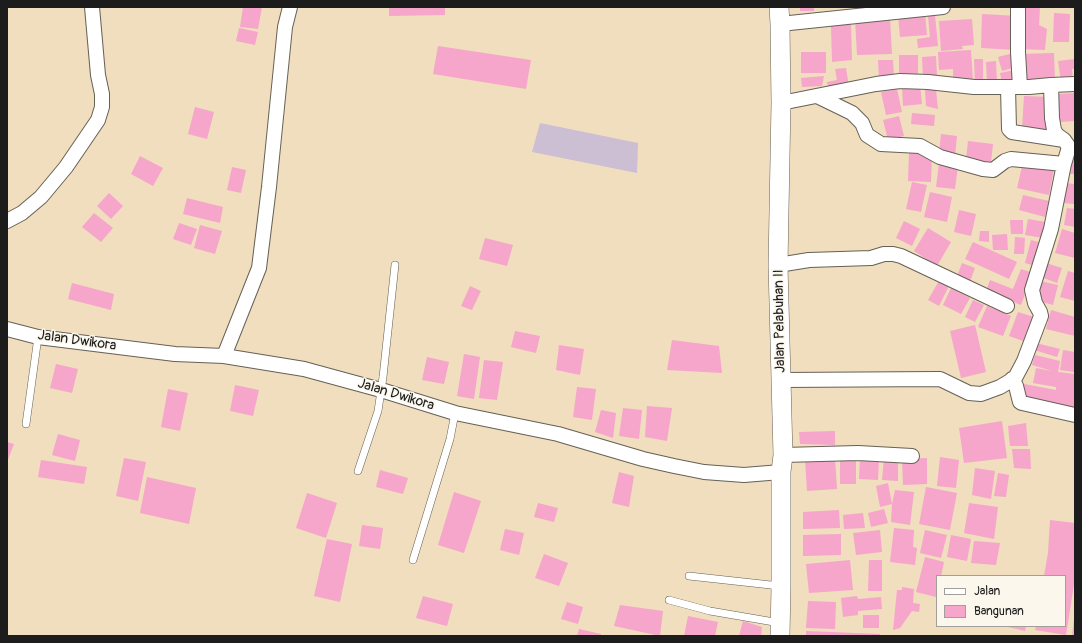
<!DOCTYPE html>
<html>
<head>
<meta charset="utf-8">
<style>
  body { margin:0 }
  #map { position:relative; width:1082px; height:643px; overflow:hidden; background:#f0debe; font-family:Pangolin,sans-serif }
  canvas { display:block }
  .frame { position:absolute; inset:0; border:8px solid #1c1c1c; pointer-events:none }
  .legend { position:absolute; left:936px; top:575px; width:130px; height:52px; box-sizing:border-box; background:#fbf7ec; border:1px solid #a29f99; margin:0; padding:5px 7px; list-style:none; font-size:12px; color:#1c1c1c }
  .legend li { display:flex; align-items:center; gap:8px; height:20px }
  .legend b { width:20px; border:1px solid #a29f99 }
</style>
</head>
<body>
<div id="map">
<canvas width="1082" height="643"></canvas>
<div class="frame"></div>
<ul class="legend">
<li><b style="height:5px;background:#fff"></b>Jalan</li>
<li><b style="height:11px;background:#f6a5cb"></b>Bangunan</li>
</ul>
</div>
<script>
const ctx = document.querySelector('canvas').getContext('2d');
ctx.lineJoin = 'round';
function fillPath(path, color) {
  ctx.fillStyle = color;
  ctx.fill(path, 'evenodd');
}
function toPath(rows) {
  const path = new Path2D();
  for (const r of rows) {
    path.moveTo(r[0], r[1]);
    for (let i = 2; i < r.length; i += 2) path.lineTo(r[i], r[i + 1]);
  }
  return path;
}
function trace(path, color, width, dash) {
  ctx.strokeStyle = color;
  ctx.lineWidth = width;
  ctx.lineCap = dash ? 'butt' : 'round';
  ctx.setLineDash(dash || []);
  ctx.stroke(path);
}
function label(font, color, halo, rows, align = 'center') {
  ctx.font = font + ' Pangolin,sans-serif';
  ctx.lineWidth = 3;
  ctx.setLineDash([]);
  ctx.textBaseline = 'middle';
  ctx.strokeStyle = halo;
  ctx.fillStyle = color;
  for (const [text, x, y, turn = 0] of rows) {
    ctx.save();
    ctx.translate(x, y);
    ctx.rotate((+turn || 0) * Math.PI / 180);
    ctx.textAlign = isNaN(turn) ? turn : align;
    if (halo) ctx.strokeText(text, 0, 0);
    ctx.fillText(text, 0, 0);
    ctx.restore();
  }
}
const industrial = toPath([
  [540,123,638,143,637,173,532,152]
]);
const building = toPath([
  [243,7,262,7,258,29,240,27],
  [389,7,445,7,445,15,389,16],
  [800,7,814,7,814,11,800,11],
  [1023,7,1040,7,1039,25,1047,29,1045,50,1020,49],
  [925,13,927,35,900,37,898,15],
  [1054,13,1070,14,1069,42,1053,42],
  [982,14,1018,16,1016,50,981,48],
  [935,15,938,46,918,48,917,39,930,37,928,16],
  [890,18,892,54,857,55,855,19],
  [972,19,974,45,962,46,963,49,941,51,939,21],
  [851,24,852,60,832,62,831,26],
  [239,28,258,32,255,45,236,41],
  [438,46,531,60,526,89,433,74],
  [971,50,973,81,953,82,953,69,939,70,938,52],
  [801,52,826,52,826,73,801,73],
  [1013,53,1016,67,1002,71,998,57],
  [1054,53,1055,81,1023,82,1021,54],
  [899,55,918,55,918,78,899,78],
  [936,56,937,76,923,77,922,57],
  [974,59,983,59,983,82,975,83],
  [1075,59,1075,69,1072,69,1073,81,1061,82,1058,61],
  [878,60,893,60,894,78,879,79],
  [996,61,997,83,987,83,986,62],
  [846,68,849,87,829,91,827,82,837,80,835,69],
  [1015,70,1018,84,1002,83,1000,73],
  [824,76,822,86,802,87,801,78],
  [920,85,922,104,903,106,902,87],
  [897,89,902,112,886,115,881,92],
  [936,89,938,109,926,106,925,90],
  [1075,93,1075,121,1060,122,1058,94],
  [1024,96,1049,97,1048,130,1022,129],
  [195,107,214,112,207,139,188,134],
  [912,113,935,115,934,126,911,124],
  [899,116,904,136,888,140,883,120],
  [941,134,957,136,955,156,939,154],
  [968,141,993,144,991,162,966,159],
  [909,152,932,154,931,182,908,181],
  [1071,152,1075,153,1075,174,1070,174],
  [140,156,163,168,153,186,131,174],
  [1023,162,1054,169,1049,195,1017,188],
  [939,163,958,166,955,189,936,187],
  [232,167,246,170,241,193,227,190],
  [912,182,927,185,921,212,906,209],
  [1064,183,1075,184,1074,204,1062,203],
  [930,192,952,197,947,222,924,217],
  [109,193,123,206,111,219,97,206],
  [1023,195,1049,201,1045,217,1019,210],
  [187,198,223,207,220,223,183,214],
  [1067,208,1075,209,1075,227,1064,225],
  [959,210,976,214,971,236,954,232],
  [94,213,113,228,101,242,82,227],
  [1028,219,1046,222,1043,238,1025,235],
  [1010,220,1023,220,1023,234,1011,234],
  [904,221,920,229,912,246,896,238],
  [179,223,197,229,191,245,173,239],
  [200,225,222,231,215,254,194,248],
  [928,228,951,242,937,266,914,251],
  [1062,229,1075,233,1075,258,1055,253],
  [980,231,989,231,989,242,979,241],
  [1007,234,1008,250,993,250,992,235],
  [1015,237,1025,238,1024,254,1014,254],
  [485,238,513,245,507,266,479,259],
  [1031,240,1042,243,1036,266,1025,263],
  [973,242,1017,262,1009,279,965,259],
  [962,263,975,268,969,284,956,279],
  [1046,263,1062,268,1057,283,1041,277],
  [1021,269,1033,273,1021,305,986,291,990,280,1013,289],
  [1068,271,1075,273,1075,301,1060,297],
  [940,279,950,284,939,306,928,300],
  [1040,281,1058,285,1053,305,1035,300],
  [72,283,114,294,111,310,68,299],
  [470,286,481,291,472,310,461,306],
  [951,288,970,298,961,314,943,305],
  [973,300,984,305,975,322,965,317],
  [987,306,1011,316,1003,336,978,327],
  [1051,310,1075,317,1075,336,1046,329],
  [1018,312,1034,317,1026,342,1009,336],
  [975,325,986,372,961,378,950,331],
  [515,331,540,336,536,353,511,347],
  [672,340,719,346,722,373,667,370],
  [1036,343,1060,349,1057,357,1034,350],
  [559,345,584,349,580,375,556,370],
  [1063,350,1075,352,1074,372,1060,370],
  [464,354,480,357,474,399,457,396],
  [1035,355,1060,361,1058,372,1075,374,1075,409,1021,399,1024,384,1056,390,1056,387,1033,383,1036,368,1052,371,1032,365],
  [427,357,449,362,444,384,422,380],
  [484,360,503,362,497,400,479,398],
  [56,364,78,369,72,393,50,388],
  [235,385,259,390,253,416,230,411],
  [577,387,596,389,592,420,573,417],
  [168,389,188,393,180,431,161,427],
  [647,406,672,408,667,441,645,437],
  [623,408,642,410,639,439,619,436],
  [601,410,616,413,613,438,595,432],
  [1002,421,1007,458,964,463,959,428],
  [1026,423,1028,446,1010,446,1008,426],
  [835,431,835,445,800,444,799,432],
  [58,434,80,440,75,461,52,455],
  [7,442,14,444,7,462],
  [1012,449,1030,449,1031,469,1014,468],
  [840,457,856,457,856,484,840,484],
  [940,457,959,460,956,488,937,486],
  [124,458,146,462,138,501,116,496],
  [835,458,837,489,807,491,805,459],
  [860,458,879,459,878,480,859,479],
  [884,458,898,459,898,481,882,480],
  [927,458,927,484,903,485,902,459],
  [41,460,87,467,84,484,38,477],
  [975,468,995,471,991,499,972,495],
  [380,470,408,478,403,494,376,487],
  [619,472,634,476,629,507,612,503],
  [998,473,1009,475,1006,497,994,496],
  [147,477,196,488,189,524,140,513],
  [888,483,892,504,880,507,876,486],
  [926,487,957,493,950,530,919,524],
  [895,490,914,492,910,525,891,522,892,504],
  [454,492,481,501,464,553,438,545],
  [307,493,337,503,326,538,296,528],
  [538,503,558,508,554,522,534,517],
  [969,503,998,507,994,539,964,533],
  [884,509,888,523,871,527,868,513],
  [839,510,840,528,803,529,803,512],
  [863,513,865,528,844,529,843,515],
  [1050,520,1075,523,1075,578,1066,635,1035,630,1036,626,1065,626,1065,576,1044,576,1048,553],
  [362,525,383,528,380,549,359,546],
  [894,528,914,530,913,547,917,548,915,565,890,562],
  [505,529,524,533,519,555,500,550],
  [880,530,882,552,856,555,853,533],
  [925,530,947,535,941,558,920,553],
  [841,534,841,555,803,556,803,535],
  [951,535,971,539,967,561,947,557],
  [327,539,352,544,340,602,314,596],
  [974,541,1000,543,996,565,971,563],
  [544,554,568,563,559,586,535,578],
  [925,557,944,562,941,576,937,576,937,591,936,597,916,592],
  [850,560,853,590,809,593,806,564],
  [869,560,882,560,882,591,868,591],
  [902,587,914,589,913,603,920,604,919,612,912,611,900,628,893,630,897,590,902,590],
  [423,596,453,604,447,626,416,618],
  [857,596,858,599,881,597,882,609,858,611,858,615,843,617,841,598],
  [808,601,836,602,835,629,806,628],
  [567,602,583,607,578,624,561,619],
  [620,605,663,611,660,636,614,626],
  [863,615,879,615,879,628,863,628],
  [688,616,718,622,715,636,684,636],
  [1074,619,1075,619,1075,636,1072,636],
  [743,621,762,627,761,636,739,636],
  [1004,626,1026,626,1025,631],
  [579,629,601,634,601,636,577,636],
  [806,631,880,634,880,636,806,636]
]);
const lane = toPath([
  [26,424,38,337],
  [358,471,378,411,383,377,395,265],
  [413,560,450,439,455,413],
  [689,576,780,586],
  [669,600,710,611,780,623]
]);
const street = toPath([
  [1018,7,1018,52,1020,87],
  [780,24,943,7],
  [1051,85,1052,118,1054,130,1057,135,1064,140],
  [817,96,852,113,862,123,867,135,881,144,920,146,940,157,983,169,993,170,1005,161,1011,159,1064,164],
  [781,103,876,84,900,81,928,82,974,87,1029,87,1051,85,1075,84],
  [7,221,22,213,41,197,66,167,98,120,102,107,102,94,98,75,92,7],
  [778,265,809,260,871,258,884,254,893,254,901,256,1007,306],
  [7,329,38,337,175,354,224,356,304,369,381,390,455,413,558,434,643,459,674,466,704,472,744,475,781,472],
  [224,356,259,268,269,187,285,27,290,7],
  [1012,379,1016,386,1020,402,1022,403,1075,415],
  [781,380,940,379,969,393,981,394,1000,387,1015,378,1024,361,1041,316,1040,312,1035,303,1032,290,1051,229,1064,164,1069,147,1064,140,1012,132,1009,129,1008,87],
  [783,455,858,453,912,456]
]);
const secondary = toPath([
  [779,7,780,24,781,103,778,265,783,455,781,472,781,586,780,636]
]);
const streetNames = [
  ["Jalan Pelabuhan II",780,321,-91],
  ["Jalan Dwikora",77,341,8],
  ["Jalan Dwikora",396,395,17]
];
fillPath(industrial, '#ccbed3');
fillPath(building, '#f6a5cb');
trace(lane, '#666055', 8);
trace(street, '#666055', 16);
trace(secondary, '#666055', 20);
trace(lane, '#fff', 7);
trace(street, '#fff', 14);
trace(secondary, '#fff', 19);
label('14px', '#1c1c1c', '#fbf7ec', streetNames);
</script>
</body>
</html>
